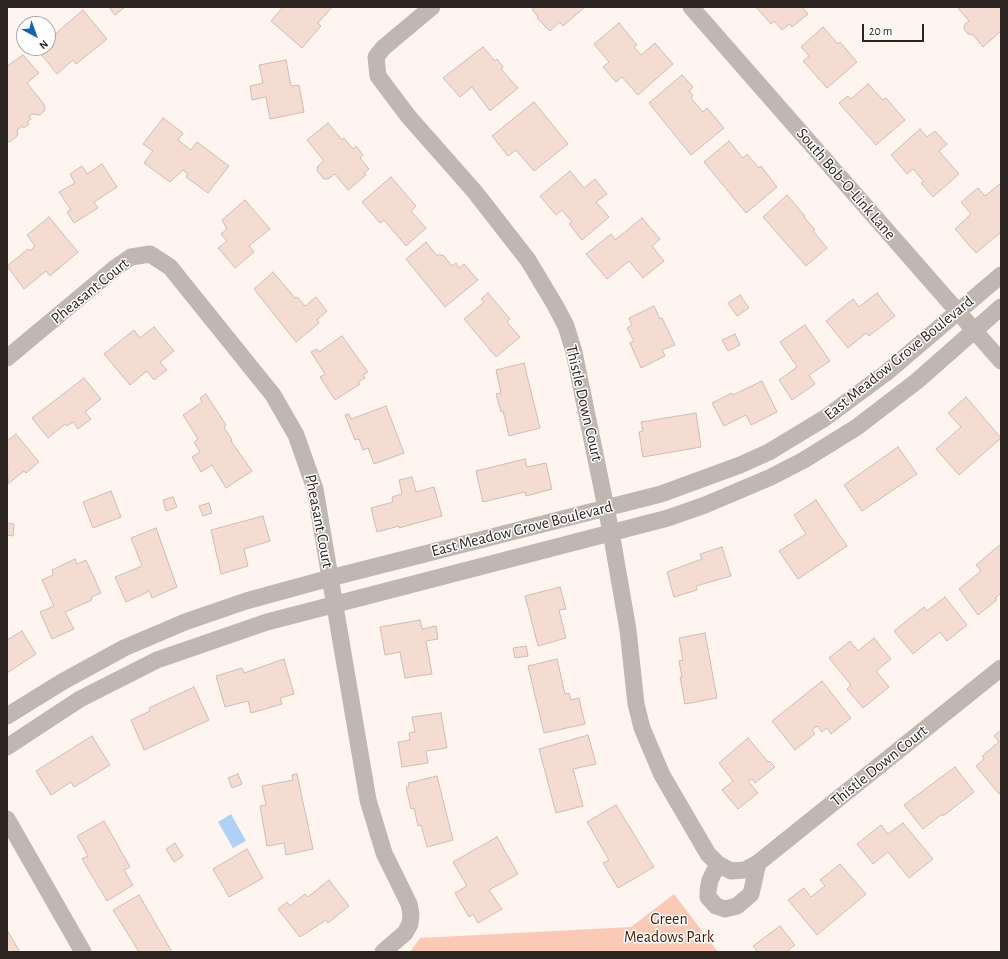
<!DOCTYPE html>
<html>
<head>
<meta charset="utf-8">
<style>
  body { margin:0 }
  #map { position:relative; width:1008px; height:959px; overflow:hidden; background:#fef5f1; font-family:"Alegreya Sans",sans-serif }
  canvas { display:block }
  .frame { position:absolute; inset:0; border:8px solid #2c2420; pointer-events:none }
  .north { position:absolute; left:16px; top:16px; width:40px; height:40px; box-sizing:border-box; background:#fff; border:1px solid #aba7a6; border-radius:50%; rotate:139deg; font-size:11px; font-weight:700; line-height:16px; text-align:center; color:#2c2420 }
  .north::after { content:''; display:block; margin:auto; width:14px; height:18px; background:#1064b2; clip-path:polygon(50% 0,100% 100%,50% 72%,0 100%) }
  .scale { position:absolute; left:862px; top:24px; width:62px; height:18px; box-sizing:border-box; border:2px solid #2c2420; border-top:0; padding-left:5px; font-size:12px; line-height:14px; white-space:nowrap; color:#2c2420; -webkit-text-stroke:3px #fff; paint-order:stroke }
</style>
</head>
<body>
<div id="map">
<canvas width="1008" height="959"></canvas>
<div class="frame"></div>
<div class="north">N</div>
<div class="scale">20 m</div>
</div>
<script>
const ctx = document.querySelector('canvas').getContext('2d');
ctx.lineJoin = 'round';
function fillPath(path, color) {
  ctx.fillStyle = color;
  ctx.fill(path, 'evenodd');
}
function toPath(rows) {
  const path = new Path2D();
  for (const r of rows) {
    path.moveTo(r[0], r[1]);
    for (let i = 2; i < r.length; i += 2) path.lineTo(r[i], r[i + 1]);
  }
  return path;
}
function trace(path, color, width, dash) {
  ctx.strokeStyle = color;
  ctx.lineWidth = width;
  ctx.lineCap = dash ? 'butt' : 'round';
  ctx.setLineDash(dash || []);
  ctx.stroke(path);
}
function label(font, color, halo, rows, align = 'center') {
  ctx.font = font + ' "Alegreya Sans",sans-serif';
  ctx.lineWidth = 3;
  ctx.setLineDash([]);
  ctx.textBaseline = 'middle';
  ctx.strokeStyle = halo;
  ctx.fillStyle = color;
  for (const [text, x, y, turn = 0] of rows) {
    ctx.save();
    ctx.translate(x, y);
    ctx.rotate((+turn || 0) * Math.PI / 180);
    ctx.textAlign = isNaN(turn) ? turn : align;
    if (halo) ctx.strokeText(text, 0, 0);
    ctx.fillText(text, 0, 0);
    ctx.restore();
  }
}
const green = toPath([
  [674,894,718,952,410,952,420,938,631,927]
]);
const water = toPath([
  [231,814,246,841,233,848,218,822]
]);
const building = toPath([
  [109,7,125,7,115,15,109,7],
  [283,7,332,7,318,23,321,26,302,48,271,21,283,7],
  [535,7,585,7,563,26,560,22,550,31,537,18,538,17,532,9,535,7],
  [756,7,802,7,808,14,792,27,790,24,782,30,774,21,771,24,756,7],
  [957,7,1001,7,1001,31,983,47,973,35,968,34,964,29,965,24,969,21,957,7],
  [83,10,107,39,76,64,73,60,57,74,36,48,48,48,48,32,51,30,54,35,83,10],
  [619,23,637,45,634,47,641,55,655,43,673,64,638,95,622,77,616,82,603,67,609,62,594,44,619,23],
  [823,27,838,44,840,42,857,62,827,88,803,61,809,56,801,47,823,27],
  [483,47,495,61,497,59,503,67,501,69,518,88,490,111,472,87,460,97,443,78,483,47],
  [23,55,39,73,27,83,44,104,45,110,40,115,33,114,29,116,31,119,27,122,29,124,24,128,22,126,17,130,18,135,10,142,7,141,7,66,23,55],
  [286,60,291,86,299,85,304,112,270,119,266,97,252,100,250,86,263,83,259,65,286,60],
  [682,75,693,87,689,91,693,96,691,98,703,112,707,108,724,128,691,155,649,103,682,75],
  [868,84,883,100,886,98,905,120,876,145,839,103,848,96,851,99,868,84],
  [534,102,568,144,534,171,516,150,508,156,492,136,534,102],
  [163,118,183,133,178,140,191,150,197,142,229,166,208,193,186,177,188,174,183,170,170,182,144,163,153,151,143,144,163,118],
  [328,123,342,140,344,138,353,149,356,146,363,155,360,158,369,169,364,173,366,175,348,190,335,174,328,179,324,179,317,171,318,166,324,161,307,140,328,123],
  [920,129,927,137,935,131,947,144,939,151,959,174,933,197,921,183,924,181,919,176,913,169,907,174,891,155,920,129],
  [729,141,743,158,747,154,759,168,761,166,777,187,746,213,704,162,729,141],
  [102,164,117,187,94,202,98,208,74,223,67,212,71,210,59,192,75,183,70,174,82,166,87,174,102,164],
  [570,171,584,188,595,179,607,194,596,202,609,217,582,240,569,224,572,222,562,210,556,215,540,196,570,171],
  [391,177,416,206,411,211,426,228,406,246,384,220,380,223,362,202,391,177],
  [1001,183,1001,232,976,253,955,229,971,214,961,202,978,188,985,196,1001,183],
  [787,195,805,216,804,217,815,230,813,231,827,248,806,266,763,217,787,195],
  [245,200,270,229,249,246,254,252,235,268,218,248,227,241,221,234,227,229,222,220,245,200],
  [49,217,78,252,50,276,46,271,24,289,7,266,28,249,30,251,35,246,27,235,49,217],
  [642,218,660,239,652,246,664,261,643,278,629,261,607,279,586,254,611,234,615,240,642,218],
  [426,242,437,256,440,254,442,256,443,255,452,266,456,263,459,268,464,264,478,280,445,307,406,259,426,242],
  [273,272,295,298,297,297,305,306,316,297,327,311,317,320,319,323,296,342,254,289,273,272],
  [488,293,510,319,507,322,520,337,496,357,464,319,484,302,481,299,488,293],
  [877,293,895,316,869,336,866,333,848,348,826,321,853,299,859,307,877,293],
  [740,295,749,308,737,316,728,303,740,295],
  [654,306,660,319,662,318,675,345,662,350,665,356,641,368,630,343,634,341,627,328,632,325,629,318,654,306],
  [805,325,830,361,809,375,815,384,792,400,779,380,797,367,780,342,805,325],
  [154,327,174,351,160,362,167,370,154,380,147,371,130,385,104,354,134,330,140,338,154,327],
  [735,334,740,345,728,351,722,340,735,334],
  [342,336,368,372,363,375,365,378,358,382,360,384,335,400,320,377,325,374,311,352,317,349,319,352,342,336],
  [524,363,540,428,509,436,503,411,501,412,496,394,501,393,496,370,524,363],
  [84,378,101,399,85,412,91,419,78,429,73,422,67,426,65,424,48,438,32,418,84,378],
  [762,381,777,412,751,425,746,415,724,426,712,403,732,393,733,395,762,381],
  [206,394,226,425,224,427,232,440,231,441,252,471,226,488,212,465,201,472,192,457,200,452,194,442,198,439,183,415,202,402,200,398,206,394],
  [966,397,1001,438,959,475,936,449,961,427,948,413,966,397],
  [386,406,404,453,374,464,368,448,363,450,359,439,355,440,345,415,349,414,351,419,386,406],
  [696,413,701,447,643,457,639,432,643,431,641,422,696,413],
  [16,434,39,462,26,473,24,471,8,484,7,441,16,434],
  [898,447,917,474,862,511,844,485,898,447],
  [525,459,527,467,546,463,552,489,526,496,525,492,483,502,476,471,525,459],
  [412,477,416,492,434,487,442,516,399,528,399,526,377,532,371,508,393,502,392,497,402,494,399,480,412,477],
  [111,491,121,517,93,528,83,502,111,491],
  [173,497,177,507,166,511,163,500,173,497],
  [816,500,847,546,798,579,779,551,806,534,794,515,816,500],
  [209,503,212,513,203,516,199,506,209,503],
  [263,516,270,541,244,549,248,566,221,574,211,530,263,516],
  [7,523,14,524,13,536,7,535,7,523],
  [156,528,177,587,152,598,149,590,147,590,148,592,126,602,115,577,142,566,131,538,156,528],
  [1001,544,1001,593,995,598,997,600,978,615,959,589,981,571,976,565,1001,544],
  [722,547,731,576,696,586,697,590,674,597,667,572,702,559,700,554,722,547],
  [75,559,77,564,86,560,101,593,91,597,92,600,65,612,74,629,52,639,40,612,54,606,42,580,53,575,52,570,75,559],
  [560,587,566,609,559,610,566,638,538,646,525,596,560,587],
  [945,597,967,625,947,641,940,632,913,654,894,631,924,607,927,611,945,597],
  [420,620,422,629,436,626,438,639,426,641,432,674,405,678,400,652,385,655,380,627,420,620],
  [22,631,36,654,7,673,7,640,22,631],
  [705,633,717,698,685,704,680,677,682,677,679,661,683,660,679,638,705,633],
  [874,638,891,659,876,671,889,687,863,708,847,689,851,685,829,658,850,641,858,651,874,638],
  [526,646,528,656,515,658,513,648,526,646],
  [284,659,294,694,280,698,282,704,251,713,248,701,225,707,216,676,242,668,244,673,284,659],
  [557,659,565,694,569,693,571,700,579,698,585,724,544,733,528,666,557,659],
  [822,681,851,718,831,734,827,728,822,732,817,726,812,730,815,734,795,750,772,721,822,681],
  [194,687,209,720,144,750,131,720,150,711,149,708,194,687],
  [441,713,447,748,426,751,428,763,402,767,398,742,410,740,409,733,415,732,412,717,441,713],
  [1001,730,1001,792,999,794,976,766,984,759,982,756,999,742,994,736,1001,730],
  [588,735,596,764,573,769,583,806,556,813,539,749,588,735],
  [92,736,110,765,74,787,71,782,51,795,36,771,92,736],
  [748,738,768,762,769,761,775,767,755,783,752,779,748,781,758,793,738,809,722,790,733,781,719,763,748,738],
  [955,767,974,792,943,816,942,814,923,829,904,805,955,767],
  [238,774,242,784,232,788,228,778,238,774],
  [297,774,313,849,286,855,284,843,267,846,260,806,266,805,262,786,293,780,292,775,297,774],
  [437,776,453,840,427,847,421,825,418,826,414,808,411,809,406,787,409,787,408,783,437,776],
  [616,805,654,867,618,888,603,863,609,860,587,822,616,805],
  [104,821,130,867,124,870,133,885,107,901,82,859,88,856,77,836,104,821],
  [903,823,933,859,909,878,888,852,873,864,857,844,881,825,888,834,903,823],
  [497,837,518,874,489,890,502,909,478,923,473,914,469,917,455,893,467,886,453,862,497,837],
  [175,843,183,856,174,862,166,849,175,843],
  [247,849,263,878,229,897,213,869,247,849],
  [840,864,866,894,817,935,788,900,804,888,811,897,825,886,820,880,840,864],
  [329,880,349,906,328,923,326,920,300,937,278,909,287,902,290,906,305,894,308,897,329,880],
  [139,895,172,952,139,952,113,910,139,895],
  [780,926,795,945,788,950,789,952,755,952,757,951,753,946,780,926],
  [7,930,20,952,7,952,7,930]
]);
const street = toPath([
  [432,7,383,48,376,57,378,76,408,116,475,192,528,260,555,305,566,326,574,352,611,532,628,630,636,704,642,728,662,775,708,854,718,864,731,871,745,870,758,863,1001,668],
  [691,7,1001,361],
  [7,358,115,268,131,257,150,254,170,267,273,395,296,435,315,489,368,800,384,853,409,904,411,914,410,924,405,933,383,952],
  [7,716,62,682,124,648,185,622,246,601,330,578,661,494,740,465,769,452,825,418,886,373,1001,275],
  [7,747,80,699,157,660,267,622,668,518,705,505,771,477,804,460,857,427,917,381,1001,307],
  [7,819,83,952],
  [718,864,710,880,708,891,708,897,716,906,725,909,737,906,751,894,758,863]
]);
const streetNames = [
  ["South Bob-O-Link Lane",846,184,49],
  ["Pheasant Court",90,291,-39],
  ["East Meadow Grove Boulevard",899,358,-39],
  ["Thistle Down Court",584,403,77],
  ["Pheasant Court",319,521,79],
  ["East Meadow Grove Boulevard",522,529,-14],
  ["Thistle Down Court",879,766,-39]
];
const parkNames = [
  ["Green",669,919],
  ["Meadows Park",669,937]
];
fillPath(green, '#fbcab6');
fillPath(water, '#b0d0f6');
fillPath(building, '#f4dcd3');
trace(building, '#d1bbb1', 1);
trace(street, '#c1b7b2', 17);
label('16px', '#2c2420', '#fff', streetNames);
label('16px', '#4d1800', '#fff', parkNames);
</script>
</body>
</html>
